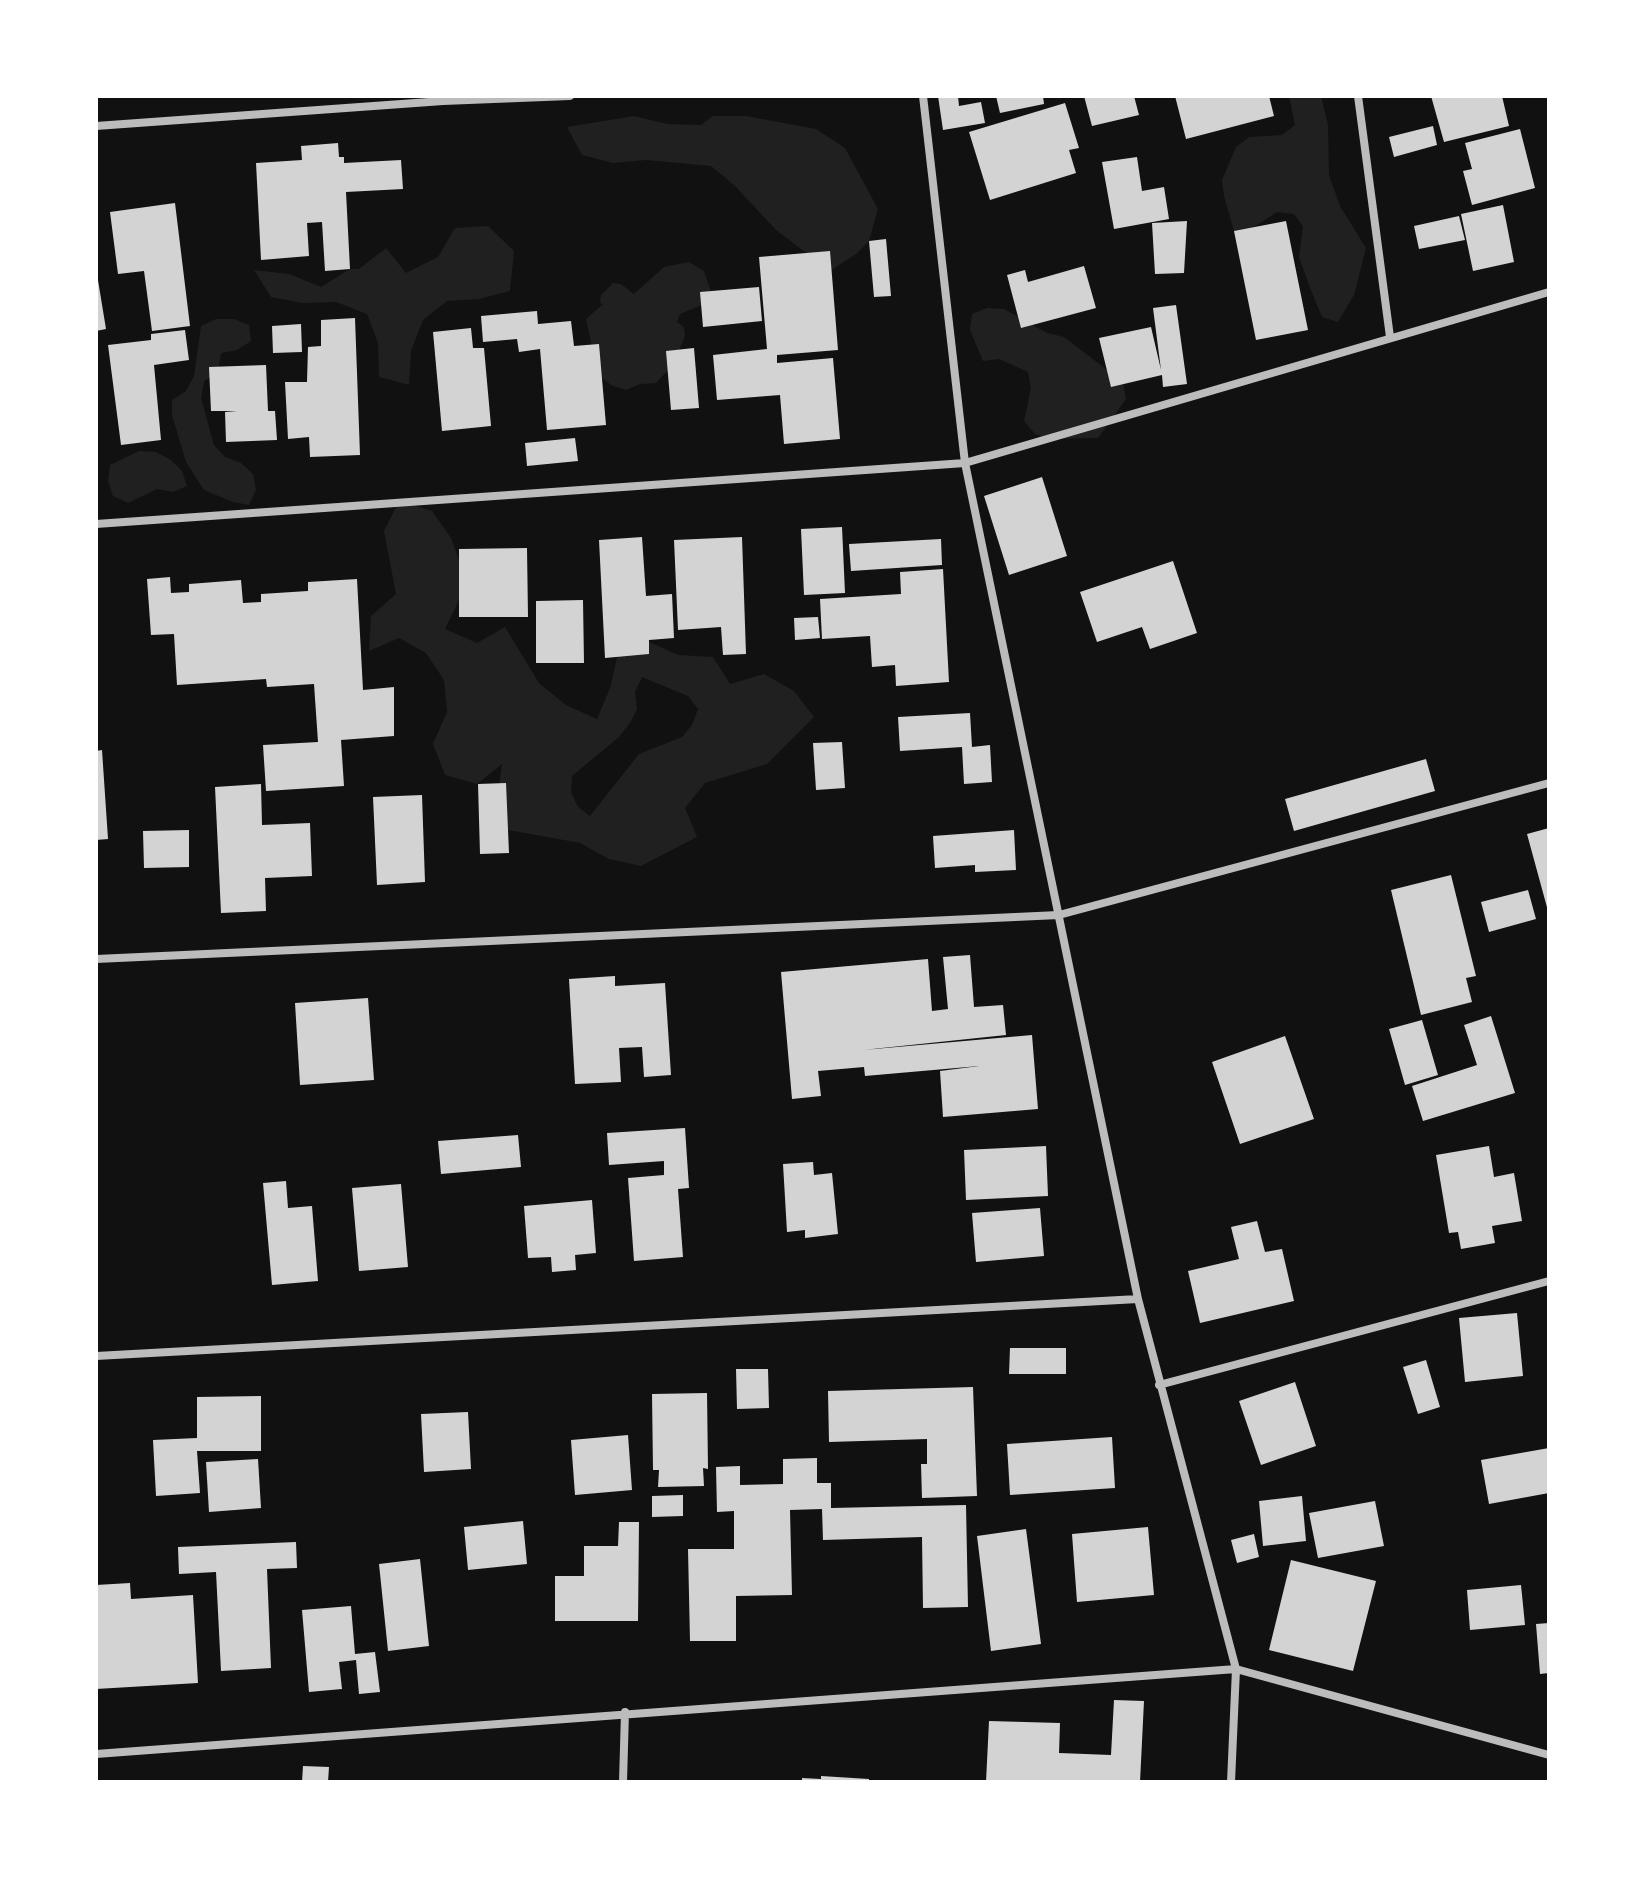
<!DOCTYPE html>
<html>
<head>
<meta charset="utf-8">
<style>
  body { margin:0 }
  #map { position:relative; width:1645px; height:1878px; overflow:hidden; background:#111; font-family:Rubik,sans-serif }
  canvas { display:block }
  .frame { position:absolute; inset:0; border:98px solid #fff; pointer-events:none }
</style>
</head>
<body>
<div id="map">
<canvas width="1645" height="1878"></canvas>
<div class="frame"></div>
</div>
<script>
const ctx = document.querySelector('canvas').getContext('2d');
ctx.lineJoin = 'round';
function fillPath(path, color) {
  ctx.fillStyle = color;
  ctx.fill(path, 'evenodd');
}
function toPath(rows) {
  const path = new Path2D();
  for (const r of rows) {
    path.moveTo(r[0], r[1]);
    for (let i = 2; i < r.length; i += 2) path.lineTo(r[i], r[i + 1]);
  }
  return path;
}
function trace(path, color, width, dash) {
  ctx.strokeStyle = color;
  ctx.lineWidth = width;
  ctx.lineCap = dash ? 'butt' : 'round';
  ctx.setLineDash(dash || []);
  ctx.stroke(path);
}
const green = toPath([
  [1289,96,1321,96,1328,125,1329,175,1340,206,1366,248,1354,295,1338,322,1322,317,1310,288,1299,257,1303,226,1294,214,1277,212,1251,229,1234,231,1224,196,1222,180,1236,147,1249,137,1282,135,1295,125],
  [634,116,667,124,701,125,713,116,746,116,816,129,845,148,878,209,869,241,856,254,830,271,776,230,734,185,711,166,646,160,613,163,582,155,567,127],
  [488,226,514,251,510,291,479,299,447,301,423,320,411,351,409,385,379,377,378,343,367,314,336,302,303,303,271,297,254,270,289,274,321,287,350,269,359,269,386,248,406,273,438,257,455,228],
  [689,262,704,271,712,294,702,305,680,314,677,322,684,327,685,336,673,365,656,383,640,384,626,390,611,385,598,375,586,319,603,304,600,303,601,295,613,283,621,284,634,294,664,267],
  [987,308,1004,309,1047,333,1064,337,1123,382,1126,399,1098,438,1049,439,1035,434,1024,421,1031,388,1028,372,999,359,983,361,970,330,972,314],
  [216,319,234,319,249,325,251,341,237,350,221,353,218,373,204,381,201,398,214,445,225,457,241,463,253,474,256,490,249,505,233,502,204,490,186,462,172,415,172,400,186,391,194,376,201,326],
  [139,451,156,452,171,460,182,471,187,486,173,492,157,489,128,503,113,496,108,481,110,465],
  [399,501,432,511,451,538,462,568,459,600,445,629,477,643,505,627,539,683,566,705,597,719,610,688,618,653,647,641,678,655,713,657,730,684,764,674,794,691,814,717,767,764,705,783,685,808,697,837,641,866,609,859,580,843,503,829,498,795,502,764,477,784,445,775,433,744,447,712,444,680,426,653,399,638,369,651,371,616,396,594,384,531],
  [642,677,688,696,698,709,692,725,682,737,639,754,590,816,578,807,571,792,572,776,619,737,630,723,637,709,635,692]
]);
const building = toPath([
  [938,96,958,96,959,106,981,102,985,123,943,130],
  [996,96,1043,96,1044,104,1000,113],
  [1084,96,1134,96,1139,115,1092,126],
  [1175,96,1269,96,1274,116,1186,139],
  [1431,96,1502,96,1509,126,1444,142],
  [1065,103,1079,148,1069,150,1076,173,990,200,969,132],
  [1433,126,1437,145,1394,157,1389,137],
  [1520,129,1535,188,1472,205,1463,171,1472,169,1465,143],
  [338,143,339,157,344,157,344,163,401,160,403,189,346,192,350,269,325,271,322,222,307,223,309,256,261,260,256,163,302,160,301,146],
  [1137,157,1142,191,1164,187,1169,219,1114,229,1102,162],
  [175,203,190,326,152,331,144,271,118,274,110,212],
  [1503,205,1514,262,1473,271,1461,214],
  [1459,216,1465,240,1419,249,1414,226],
  [1187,221,1184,273,1155,274,1152,223],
  [1286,221,1308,330,1256,340,1234,231],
  [886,239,891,296,874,297,869,241],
  [830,251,838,350,777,355,777,363,833,358,840,439,784,444,780,395,717,400,713,355,767,349,759,257],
  [1084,266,1096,308,1021,328,1007,275,1025,270,1028,282],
  [96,268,106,329,96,331],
  [759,287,762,321,703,327,700,292],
  [1176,305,1187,384,1163,387,1162,375,1111,387,1099,338,1151,327,1161,370,1153,308],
  [537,311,538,324,571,321,574,346,599,344,606,425,547,430,540,349,519,352,517,339,483,342,481,316],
  [355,318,360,455,310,457,309,437,288,439,285,382,307,382,308,347,321,346,321,320],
  [301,324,302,352,273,353,272,326],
  [471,328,473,348,484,348,491,426,442,431,433,332],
  [185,330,189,360,154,365,161,440,121,445,108,345,151,340,151,334],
  [694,348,699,408,671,410,666,351],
  [266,365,268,411,275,411,277,440,226,442,225,412,237,411,211,411,209,367],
  [575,438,578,461,527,466,525,443],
  [1042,477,1067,556,1009,575,984,496],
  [842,527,845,593,804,595,801,529],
  [642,537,646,596,672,594,674,638,649,640,649,654,605,658,599,540],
  [742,537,746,654,723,655,721,627,678,630,674,540],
  [941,539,942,565,851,571,849,544],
  [527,548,528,617,459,617,459,549],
  [1173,561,1197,633,1150,649,1142,627,1097,642,1080,592],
  [943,569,949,682,896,686,895,665,872,667,870,636,822,639,820,599,901,594,900,572],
  [170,577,171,593,189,592,189,584,241,580,243,603,261,602,261,594,308,591,308,582,357,579,363,690,394,687,394,736,341,740,344,786,266,791,263,745,318,742,314,684,267,687,266,679,177,685,174,634,151,635,147,579],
  [583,600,584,663,536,663,536,601],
  [818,617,820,638,795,640,794,618],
  [970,713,972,747,990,745,992,782,964,784,962,747,900,751,898,717],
  [842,742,845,788,816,790,813,743],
  [102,750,108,839,96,840,96,751],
  [1426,759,1435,791,1294,831,1285,799],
  [506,783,509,853,480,854,478,784],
  [261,784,262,825,310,823,312,876,265,878,266,911,221,913,215,787],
  [422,795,425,882,377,885,373,797],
  [1549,828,1549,911,1548,911,1527,834],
  [189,830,189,867,144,868,143,831],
  [1014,830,1016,870,975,872,975,865,935,868,933,836],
  [1451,875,1476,976,1466,978,1472,1002,1421,1015,1391,890],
  [1528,890,1536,919,1489,932,1481,902],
  [970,955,974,1007,1003,1005,1006,1035,863,1050,1032,1035,1038,1109,943,1117,940,1071,979,1066,865,1076,864,1067,818,1071,821,1096,792,1099,781,972,928,959,932,1011,948,1009,943,957],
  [615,976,615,986,665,983,671,1075,644,1077,642,1047,619,1048,621,1082,575,1084,569,979],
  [368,998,374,1080,300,1085,295,1003],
  [1491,1016,1515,1093,1423,1121,1412,1086,1477,1065,1464,1025],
  [1422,1020,1438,1075,1405,1085,1389,1029],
  [1285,1036,1314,1119,1240,1144,1212,1062],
  [685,1128,689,1188,678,1189,683,1257,634,1261,628,1178,664,1175,664,1161,609,1165,607,1133],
  [518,1135,521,1167,441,1174,438,1141],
  [1046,1146,1048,1196,966,1200,964,1150],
  [1489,1146,1494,1177,1514,1173,1522,1221,1492,1226,1495,1243,1461,1249,1458,1232,1449,1233,1436,1155],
  [813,1162,814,1175,832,1173,838,1234,805,1238,805,1230,787,1232,783,1164],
  [286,1181,288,1208,312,1206,318,1281,272,1285,263,1183],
  [401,1184,408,1267,359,1271,352,1188],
  [592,1200,596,1253,575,1255,576,1270,552,1272,551,1257,528,1258,524,1206],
  [1040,1208,1044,1256,976,1262,972,1213],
  [1257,1221,1265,1252,1282,1249,1294,1301,1200,1323,1188,1271,1239,1259,1231,1227],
  [1517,1313,1523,1376,1465,1382,1459,1318],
  [1010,1348,1066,1348,1066,1374,1009,1374],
  [1426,1360,1440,1407,1418,1414,1403,1367],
  [736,1369,768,1369,769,1408,737,1409],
  [1295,1382,1316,1446,1261,1465,1239,1401],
  [973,1387,977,1496,922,1498,921,1464,927,1464,927,1439,829,1442,828,1391],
  [707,1393,708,1469,703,1468,704,1486,658,1487,659,1470,653,1470,652,1394],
  [261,1396,261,1451,197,1451,200,1493,156,1496,153,1440,197,1438,197,1397],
  [468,1412,471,1469,424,1472,421,1414],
  [628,1435,632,1490,575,1495,571,1440],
  [1112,1437,1115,1488,1010,1495,1007,1444],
  [1549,1448,1549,1493,1489,1504,1481,1460],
  [817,1458,817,1483,831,1483,831,1508,966,1505,968,1607,923,1608,922,1537,823,1540,822,1509,790,1510,792,1595,736,1596,736,1641,690,1641,688,1549,734,1549,734,1511,717,1512,716,1467,740,1466,740,1485,783,1484,783,1459],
  [258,1459,261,1508,209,1512,206,1462],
  [683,1495,683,1516,652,1517,652,1496],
  [1302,1496,1306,1541,1263,1546,1259,1501],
  [1375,1501,1384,1546,1318,1558,1309,1513],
  [523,1521,527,1564,468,1570,464,1527],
  [619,1522,639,1522,638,1621,555,1621,555,1576,584,1576,584,1546,618,1546],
  [1148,1527,1154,1595,1077,1602,1072,1534],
  [1026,1529,1041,1644,991,1651,977,1536],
  [1254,1534,1259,1557,1237,1563,1231,1540],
  [296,1542,297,1568,267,1569,271,1668,221,1671,216,1572,179,1574,178,1547],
  [420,1559,429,1646,388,1651,379,1564],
  [1291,1560,1376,1581,1353,1671,1269,1650],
  [130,1583,131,1599,193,1595,198,1683,96,1689,96,1585],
  [1521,1585,1525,1625,1470,1630,1467,1590],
  [351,1606,355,1654,375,1652,380,1692,359,1694,356,1660,339,1662,342,1689,309,1692,302,1610],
  [1549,1623,1549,1673,1540,1674,1536,1624],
  [1114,1700,1144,1701,1140,1782,986,1782,989,1721,1060,1723,1059,1753,1111,1755],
  [303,1766,329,1767,328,1782,302,1782],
  [821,1776,869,1779,869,1782,802,1782,802,1778,821,1779]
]);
const minor = toPath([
  [923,96,965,463,1138,1299,1236,1669,1231,1782],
  [1358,96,1390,337],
  [96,126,443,101,570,96],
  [96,524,965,463,1549,292],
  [96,959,1059,915,1549,783],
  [96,1356,1138,1299],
  [1159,1385,1549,1281],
  [96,1754,1236,1669,1549,1755],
  [623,1782,625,1712]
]);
fillPath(green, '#202020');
fillPath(building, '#d3d3d3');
trace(minor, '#bcbcbc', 8);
</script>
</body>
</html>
